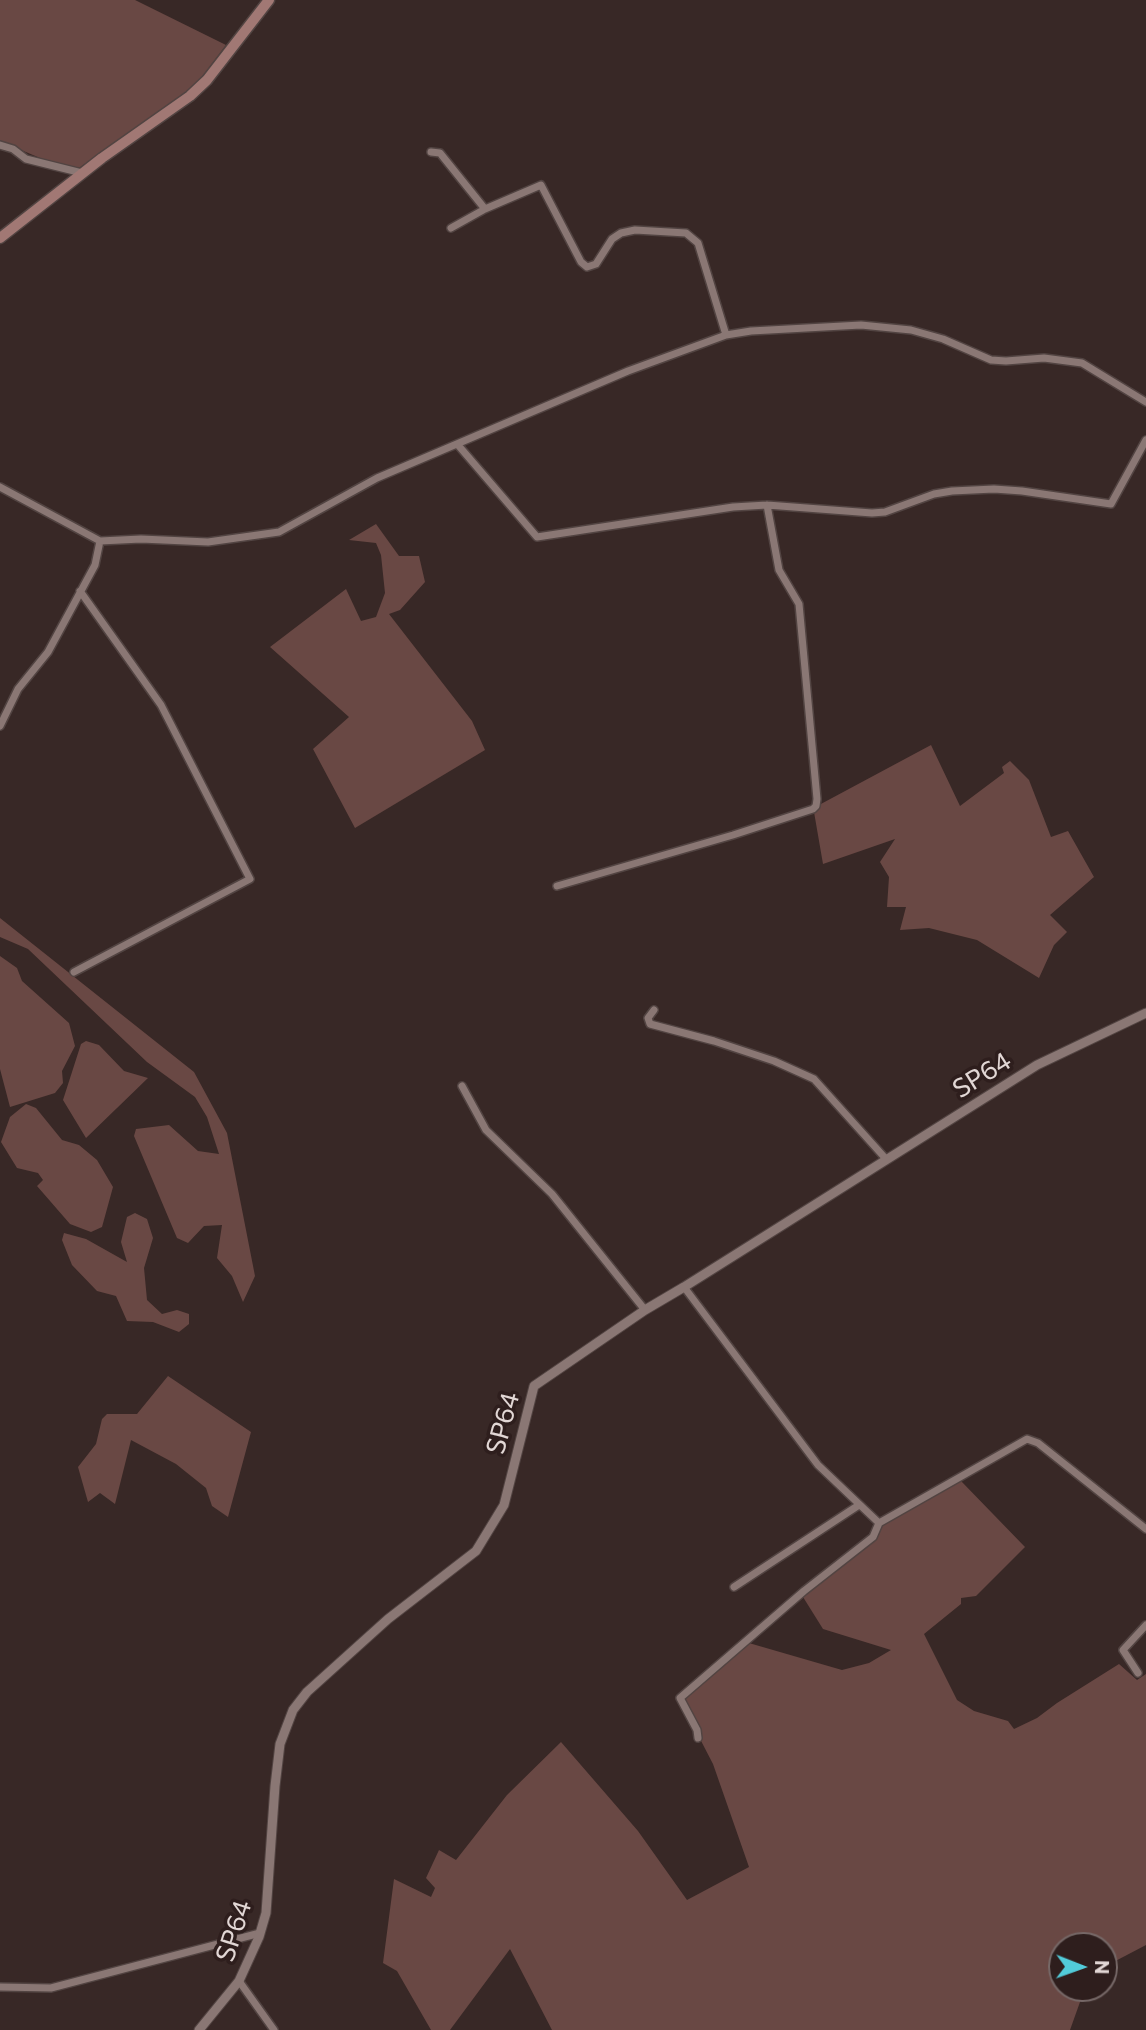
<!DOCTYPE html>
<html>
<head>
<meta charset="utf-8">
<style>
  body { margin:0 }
  #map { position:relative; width:1146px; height:2030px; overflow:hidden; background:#382826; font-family:Commissioner,sans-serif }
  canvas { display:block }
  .north { position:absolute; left:1048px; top:1932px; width:70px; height:70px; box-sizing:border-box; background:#2e1e1d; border:2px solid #766867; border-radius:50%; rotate:91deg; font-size:19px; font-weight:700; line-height:28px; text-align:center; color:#e2d7d5 }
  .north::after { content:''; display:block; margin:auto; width:24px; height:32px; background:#52cbd9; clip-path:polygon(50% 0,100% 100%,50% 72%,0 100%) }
</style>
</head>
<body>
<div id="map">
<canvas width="1146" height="2030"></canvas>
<div class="north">N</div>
</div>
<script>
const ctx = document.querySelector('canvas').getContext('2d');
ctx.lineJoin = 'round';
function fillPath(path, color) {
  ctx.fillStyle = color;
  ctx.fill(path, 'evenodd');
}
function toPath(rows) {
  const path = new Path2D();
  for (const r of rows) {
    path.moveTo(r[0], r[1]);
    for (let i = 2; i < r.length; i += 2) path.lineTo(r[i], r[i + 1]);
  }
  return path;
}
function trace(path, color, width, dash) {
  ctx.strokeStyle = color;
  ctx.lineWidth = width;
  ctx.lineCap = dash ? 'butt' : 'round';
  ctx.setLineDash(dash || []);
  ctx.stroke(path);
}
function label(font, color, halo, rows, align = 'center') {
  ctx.font = font + ' Commissioner,sans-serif';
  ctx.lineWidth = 7;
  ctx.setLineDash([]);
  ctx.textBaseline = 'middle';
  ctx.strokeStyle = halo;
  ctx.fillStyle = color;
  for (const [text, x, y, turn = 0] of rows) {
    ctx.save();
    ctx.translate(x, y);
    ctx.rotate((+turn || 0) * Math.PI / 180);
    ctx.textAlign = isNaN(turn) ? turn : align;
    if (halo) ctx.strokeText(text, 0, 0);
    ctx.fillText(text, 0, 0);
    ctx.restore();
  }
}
const green = toPath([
  [0,0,135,0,226,45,196,85,79,168,47,161,0,141],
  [376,524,399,556,419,556,425,582,400,610,389,614,472,721,485,750,355,828,313,749,349,717,270,647,346,589,361,621,376,617,385,593,381,555,376,543,349,540],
  [931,745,960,806,1004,773,1002,767,1010,761,1029,780,1051,837,1068,831,1094,877,1050,915,1067,932,1054,945,1039,978,977,940,929,928,900,930,906,907,887,907,889,877,880,862,895,839,823,864,814,812,819,805],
  [0,918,194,1072,227,1133,255,1276,243,1302,232,1276,217,1258,222,1225,204,1226,188,1243,177,1238,134,1136,136,1129,169,1125,198,1151,219,1154,207,1117,195,1097,147,1062,28,949,0,937],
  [0,956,17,968,22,981,69,1023,75,1046,62,1071,63,1083,55,1093,10,1107,0,1069],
  [86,1041,99,1045,124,1071,148,1078,86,1138,63,1100,81,1044],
  [26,1104,36,1108,62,1140,79,1145,97,1160,113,1187,102,1227,91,1232,70,1224,37,1186,43,1180,38,1173,17,1168,1,1142,10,1117],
  [135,1213,147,1219,153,1238,144,1268,147,1300,162,1314,177,1310,189,1314,189,1324,179,1332,153,1322,127,1321,116,1296,97,1291,72,1265,62,1240,64,1233,86,1239,127,1262,121,1242,127,1217],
  [168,1376,251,1432,228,1517,212,1506,206,1488,176,1464,131,1440,115,1504,100,1493,88,1502,78,1467,96,1444,102,1419,107,1414,137,1414],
  [961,1481,1025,1547,976,1596,961,1598,961,1604,924,1634,957,1700,974,1711,1008,1721,1014,1729,1037,1718,1057,1703,1119,1664,1137,1680,1146,1674,1146,1945,1104,1967,1104,1946,1062,1946,1062,1988,1085,1988,1070,2030,552,2030,510,1949,450,2030,431,2030,397,1971,383,1963,394,1879,431,1897,435,1888,426,1878,439,1850,456,1860,507,1795,561,1742,638,1831,687,1900,749,1867,713,1764,684,1708,684,1694,742,1641,842,1670,869,1663,891,1650,823,1629,803,1597,866,1544,882,1524]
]);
const minor = toPath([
  [0,145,13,149,26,159,82,173],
  [431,152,440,153,485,209],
  [451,228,485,209,541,185,581,262,587,267,596,264,612,239,621,233,635,230,686,233,698,243,726,335],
  [458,445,537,537,733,507,767,505,872,513,885,512,934,494,952,491,994,489,1022,491,1111,504,1146,440],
  [0,487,100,541,141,539,208,542,279,532,377,478,628,371,726,335,751,331,861,325,911,330,943,339,991,360,1006,361,1044,358,1082,363,1146,402],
  [0,726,18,689,48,652,95,565,100,541],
  [557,886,733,835,813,809,816,806,817,799,799,604,779,570,767,505],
  [74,972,250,879,161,705,80,591],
  [654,1010,648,1018,650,1024,714,1041,774,1061,814,1079,886,1159],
  [462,1086,486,1130,552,1194,645,1310],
  [684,1287,818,1465,879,1523,1027,1439,1038,1443,1146,1529],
  [734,1587,859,1505],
  [1138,1673,1123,1650,1146,1625],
  [698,1738,697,1730,680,1698,804,1591,873,1537,879,1523],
  [239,1981,274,2030],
  [0,1987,51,1988,260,1933]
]);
const tertiary = toPath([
  [199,2030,239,1981,259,1937,266,1913,275,1786,280,1744,293,1710,307,1692,388,1619,476,1551,504,1505,534,1386,645,1310,684,1287,1037,1065,1146,1013]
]);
const secondary = toPath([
  [0,238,102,158,190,96,207,80,269,0]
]);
const streetNames = [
  ["SP64",982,1075,-32],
  ["SP64",503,1423,-75],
  ["SP64",234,1931,-72]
];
fillPath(green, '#694844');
trace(minor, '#524442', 10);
trace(tertiary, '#524442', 11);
trace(secondary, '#524442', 13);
trace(minor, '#8a7774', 7);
trace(tertiary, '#8a7774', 9);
trace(secondary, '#a17874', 10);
label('26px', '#e2d7d5', '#2e1e1d', streetNames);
</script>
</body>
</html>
